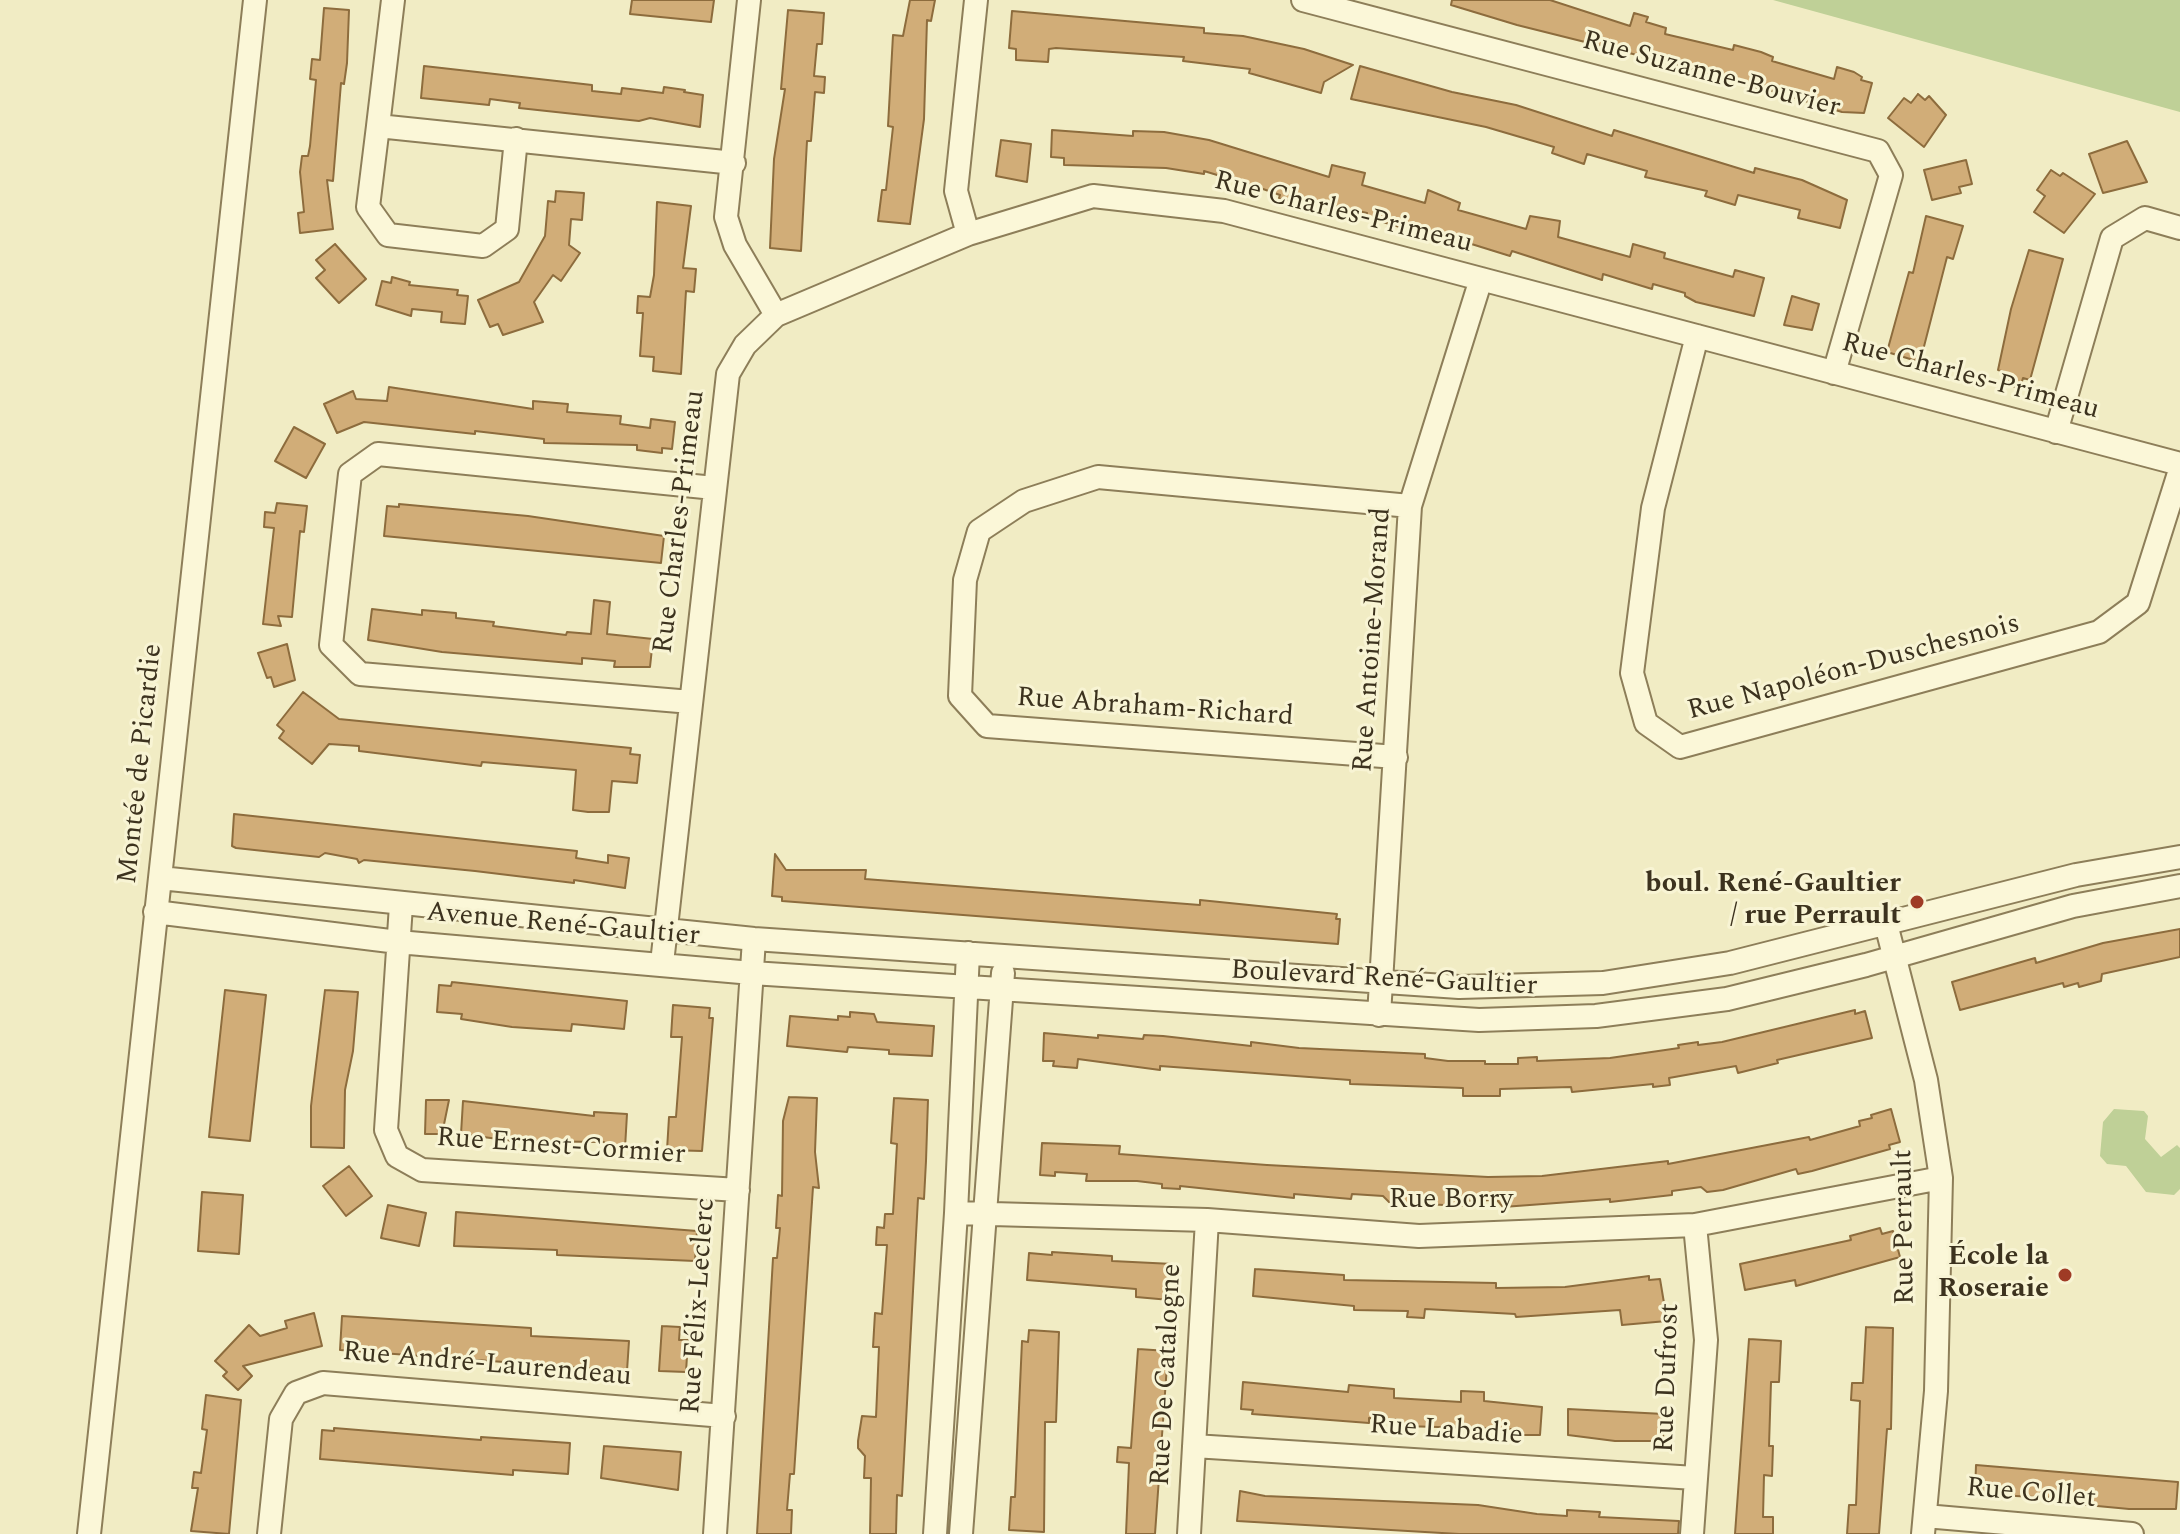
<!DOCTYPE html>
<html>
<head>
<meta charset="utf-8">
<style>
  body { margin:0 }
  canvas { display:block; background:#f1ecc4 }
</style>
</head>
<body>
<canvas width="2180" height="1534"></canvas>
<script>
const ctx = document.querySelector('canvas').getContext('2d');
ctx.lineJoin = 'round';
function fillPath(path, color) {
  ctx.fillStyle = color;
  ctx.fill(path, 'evenodd');
}
function toPath(rows) {
  const path = new Path2D();
  for (const r of rows) {
    path.moveTo(r[0], r[1]);
    for (let i = 2; i < r.length; i += 2) path.lineTo(r[i], r[i + 1]);
  }
  return path;
}
function trace(path, color, width, dash) {
  ctx.strokeStyle = color;
  ctx.lineWidth = width;
  ctx.lineCap = dash ? 'butt' : 'round';
  ctx.setLineDash(dash || []);
  ctx.stroke(path);
}
function label(font, color, halo, rows, align = 'center') {
  ctx.font = font + ' Spectral,serif';
  ctx.lineWidth = 6;
  ctx.setLineDash([]);
  ctx.textBaseline = 'middle';
  ctx.strokeStyle = halo;
  ctx.fillStyle = color;
  for (const [text, x, y, turn = 0] of rows) {
    ctx.save();
    ctx.translate(x, y);
    ctx.rotate((+turn || 0) * Math.PI / 180);
    ctx.textAlign = isNaN(turn) ? turn : align;
    if (halo) ctx.strokeText(text, 0, 0);
    ctx.fillText(text, 0, 0);
    ctx.restore();
  }
}
const green = toPath([
  [1773,0,2180,0,2180,112],
  [2114,1109,2144,1111,2148,1116,2145,1139,2161,1157,2177,1145,2180,1148,2180,1189,2174,1195,2146,1192,2126,1166,2107,1164,2100,1156,2103,1122]
]);
const building = toPath([
  [632,0,714,0,711,22,630,14,632,0],
  [910,0,935,0,931,21,927,20,924,119,910,224,878,221,882,190,886,190,893,127,888,126,893,35,903,36,910,0],
  [1452,0,1550,0,1630,26,1634,13,1648,17,1646,22,1666,28,1665,34,1733,50,1734,45,1761,52,1773,57,1772,61,1834,79,1837,67,1854,72,1862,77,1861,80,1872,83,1864,113,1842,112,1765,89,1725,81,1726,78,1697,70,1517,25,1451,5,1452,0],
  [324,8,349,10,347,63,344,84,341,83,333,181,327,180,333,229,300,233,298,213,304,212,300,172,302,156,308,156,310,146,316,80,310,79,312,59,320,60,324,8],
  [788,10,824,13,822,44,817,44,814,76,825,77,824,93,815,92,811,141,807,141,801,251,770,248,774,159,785,89,781,89,788,10],
  [1012,11,1204,28,1204,33,1243,36,1304,49,1353,65,1324,82,1321,93,1249,73,1250,69,1183,61,1184,57,1056,48,1049,49,1048,62,1016,60,1016,49,1009,48,1012,11],
  [424,66,592,85,592,91,621,94,622,88,663,93,664,87,685,90,684,92,703,95,700,127,650,118,639,121,519,108,520,103,490,99,489,105,421,98,424,66],
  [1360,66,1452,92,1516,105,1612,136,1614,130,1754,173,1755,168,1802,180,1847,200,1840,228,1798,218,1800,210,1738,195,1735,205,1705,196,1707,191,1645,177,1647,171,1587,154,1584,164,1552,153,1554,147,1486,127,1351,99,1360,66],
  [1918,94,1925,100,1929,96,1946,115,1924,147,1888,118,1904,98,1911,103,1918,94],
  [1052,130,1133,136,1133,131,1164,132,1209,140,1329,177,1332,165,1365,173,1362,185,1425,203,1428,190,1460,203,1458,210,1526,229,1530,216,1560,221,1558,237,1630,257,1633,244,1665,253,1664,258,1733,277,1735,270,1764,278,1754,316,1696,302,1685,296,1685,293,1653,284,1652,289,1603,274,1602,280,1512,251,1510,256,1404,223,1403,228,1366,217,1367,213,1299,198,1298,203,1279,198,1280,195,1263,189,1204,171,1204,174,1166,168,1064,165,1064,158,1051,157,1052,130],
  [1001,140,1031,144,1027,182,996,176,1001,140],
  [2127,141,2147,182,2103,193,2089,154,2127,141],
  [1966,160,1972,184,1959,187,1961,193,1932,200,1924,170,1966,160],
  [2051,170,2060,176,2063,173,2095,194,2064,233,2034,212,2045,196,2037,190,2051,170],
  [556,191,584,193,582,220,571,219,569,245,580,253,561,281,553,275,534,302,543,322,503,335,498,324,490,327,478,300,519,282,545,236,548,201,555,202,556,191],
  [657,202,691,206,683,268,696,269,694,292,686,291,681,374,653,371,654,357,640,356,643,313,637,313,638,296,650,297,654,275,657,202],
  [1926,216,1963,226,1953,259,1947,257,1920,362,1887,352,1909,272,1913,273,1926,216],
  [335,244,366,279,339,303,316,278,325,270,316,260,335,244],
  [2029,250,2063,259,2030,380,2023,378,2020,388,2002,383,2005,372,1998,370,2011,309,2029,250],
  [392,277,410,282,409,285,458,290,457,295,468,296,465,324,441,322,442,312,412,309,411,316,376,305,382,281,391,283,392,277],
  [1792,296,1819,304,1812,330,1784,325,1792,296],
  [389,387,533,409,533,401,568,404,567,412,621,416,620,424,650,428,651,419,675,422,672,449,662,448,662,453,637,450,637,445,544,443,544,439,475,431,475,434,364,422,337,433,324,404,353,391,356,399,387,401,389,387],
  [294,427,325,444,306,478,275,461,294,427],
  [277,503,307,506,304,532,300,531,292,617,278,616,281,626,263,624,274,528,264,527,265,512,275,513,277,503],
  [399,504,528,516,664,536,661,563,384,536,387,506,399,507,399,504],
  [594,600,610,602,607,634,653,639,650,667,614,667,615,661,582,658,582,664,442,652,368,640,372,609,422,615,422,610,456,613,456,618,494,622,493,626,566,635,567,632,591,634,594,600],
  [287,644,295,680,274,687,271,677,267,678,258,653,287,644],
  [303,692,339,719,631,748,630,754,640,755,637,783,612,781,609,812,588,812,573,810,576,770,482,762,481,766,359,751,359,746,329,744,312,764,279,738,284,731,277,725,303,692],
  [234,814,577,851,576,858,608,863,608,855,629,858,625,888,574,880,574,883,475,871,364,860,359,863,357,859,325,853,319,857,236,848,232,846,234,814],
  [775,854,786,870,866,870,865,879,1200,905,1200,900,1337,914,1336,919,1340,919,1338,944,782,901,782,897,772,896,775,854],
  [2180,929,2180,957,2102,974,2101,981,2079,987,2078,983,2064,987,2063,983,1960,1010,1952,982,2035,958,2036,963,2103,943,2180,929],
  [452,982,627,1001,624,1029,572,1024,571,1031,512,1027,461,1019,462,1014,437,1012,439,985,451,986,452,982],
  [225,990,266,995,250,1141,209,1137,225,990],
  [325,990,358,992,353,1051,345,1090,344,1148,311,1147,311,1106,325,990],
  [673,1005,710,1008,709,1018,713,1018,702,1151,667,1150,669,1117,676,1117,682,1037,671,1037,673,1005],
  [1855,1010,1855,1014,1865,1011,1872,1038,1777,1060,1778,1063,1738,1073,1736,1066,1669,1078,1670,1085,1653,1087,1653,1084,1572,1092,1571,1087,1500,1089,1500,1096,1463,1096,1463,1088,1350,1084,1350,1080,1160,1066,1160,1070,1078,1059,1077,1068,1053,1066,1054,1061,1043,1061,1044,1033,1098,1038,1098,1035,1143,1039,1144,1035,1163,1036,1251,1046,1251,1042,1299,1048,1425,1054,1425,1058,1448,1061,1485,1061,1485,1064,1518,1064,1518,1058,1537,1057,1537,1061,1610,1058,1679,1048,1678,1045,1698,1042,1698,1045,1722,1042,1855,1010],
  [850,1012,874,1014,877,1022,934,1026,932,1056,889,1054,889,1050,848,1047,847,1052,787,1046,790,1016,838,1020,838,1016,850,1017,850,1012],
  [789,1097,817,1098,815,1152,819,1188,813,1187,794,1474,790,1474,787,1510,792,1510,791,1534,757,1534,773,1258,777,1258,780,1228,776,1228,778,1195,782,1196,783,1121,789,1097],
  [894,1098,928,1100,926,1161,924,1199,918,1198,902,1496,897,1495,896,1534,870,1534,871,1478,864,1478,865,1456,858,1448,858,1441,862,1416,876,1417,879,1347,873,1347,875,1313,882,1314,887,1245,876,1245,877,1227,884,1228,885,1214,893,1214,897,1144,891,1143,894,1098],
  [426,1100,449,1100,442,1134,425,1134,426,1100],
  [463,1101,594,1116,594,1112,627,1114,625,1148,607,1146,604,1142,513,1141,461,1134,463,1101],
  [1891,1109,1900,1142,1889,1145,1890,1149,1812,1171,1798,1174,1796,1169,1723,1190,1707,1192,1701,1187,1672,1191,1672,1195,1610,1202,1610,1199,1503,1207,1497,1200,1462,1201,1462,1206,1389,1202,1383,1196,1352,1194,1351,1199,1294,1194,1294,1198,1180,1186,1180,1189,1162,1188,1162,1184,1137,1181,1086,1181,1087,1174,1055,1172,1055,1176,1040,1175,1042,1143,1120,1146,1119,1154,1267,1165,1488,1177,1542,1176,1668,1161,1668,1164,1809,1137,1810,1140,1860,1126,1859,1121,1872,1118,1871,1115,1891,1109],
  [349,1166,372,1196,346,1216,323,1186,349,1166],
  [202,1192,243,1195,239,1254,198,1251,202,1192],
  [388,1205,426,1213,419,1246,381,1238,388,1205],
  [456,1212,697,1231,695,1261,557,1255,557,1250,454,1246,456,1212],
  [1880,1228,1882,1234,1893,1231,1900,1257,1796,1286,1795,1280,1745,1290,1740,1264,1851,1240,1850,1236,1880,1228],
  [1052,1252,1112,1256,1112,1261,1173,1264,1170,1300,1136,1297,1136,1289,1027,1280,1029,1253,1052,1255,1052,1252],
  [1255,1269,1344,1275,1344,1280,1496,1283,1496,1288,1565,1287,1649,1276,1649,1280,1660,1279,1667,1321,1622,1325,1620,1310,1516,1317,1515,1314,1425,1309,1424,1318,1407,1317,1408,1311,1354,1310,1354,1306,1253,1296,1255,1269],
  [314,1313,322,1346,243,1366,252,1376,238,1390,223,1376,227,1372,215,1361,249,1325,260,1336,287,1328,285,1321,314,1313],
  [342,1316,531,1328,531,1336,629,1341,627,1371,340,1350,342,1316],
  [662,1326,680,1327,679,1340,688,1340,686,1372,659,1371,662,1326],
  [1866,1327,1893,1328,1891,1429,1887,1429,1879,1534,1847,1534,1849,1505,1856,1505,1860,1401,1851,1400,1852,1383,1863,1383,1866,1327],
  [1029,1330,1059,1332,1056,1422,1045,1422,1044,1532,1009,1530,1011,1497,1015,1497,1022,1341,1028,1342,1029,1330],
  [1749,1339,1781,1341,1779,1382,1771,1382,1769,1446,1773,1446,1772,1476,1764,1475,1763,1517,1773,1517,1773,1534,1735,1534,1749,1339],
  [1138,1349,1168,1351,1155,1534,1126,1534,1129,1463,1117,1462,1118,1447,1131,1448,1138,1349],
  [1243,1382,1348,1392,1349,1385,1394,1389,1394,1398,1461,1402,1461,1391,1484,1392,1484,1401,1542,1407,1540,1435,1512,1435,1512,1429,1401,1426,1401,1420,1369,1418,1369,1423,1252,1414,1253,1410,1241,1409,1243,1382],
  [206,1395,241,1400,229,1534,191,1531,198,1488,192,1488,194,1472,201,1473,207,1430,202,1429,206,1395],
  [1568,1409,1664,1414,1663,1441,1615,1441,1568,1435,1568,1409],
  [334,1428,481,1440,481,1437,570,1443,568,1474,513,1470,513,1475,320,1459,322,1430,334,1431,334,1428],
  [604,1446,681,1452,678,1490,601,1478,604,1446],
  [1976,1465,2178,1482,2176,1509,2129,1509,2076,1504,2076,1499,1975,1494,1976,1465],
  [1240,1491,1265,1496,1478,1505,1537,1514,1567,1516,1567,1510,1600,1512,1599,1517,1679,1521,1678,1534,1459,1534,1237,1521,1240,1491]
]);
const minor = toPath([
  [393,0,378,126,734,163],
  [749,0,726,217,735,245,776,315],
  [1303,0,1878,151,1891,175,1834,373],
  [378,126,368,207,388,235,483,246,507,229,516,139],
  [968,234,956,191,976,0],
  [1697,336,1653,508,1632,673,1646,723,1680,747,2099,632,2138,603,2180,470],
  [2056,432,2112,238,2145,218,2180,228],
  [691,702,360,674,331,645,350,474,378,454,714,488],
  [1396,757,987,726,960,696,965,580,979,531,1024,501,1098,477,1410,506],
  [160,878,754,939,1459,987,1603,983,1730,963,2076,875,2180,857],
  [401,905,386,1130,397,1156,422,1170,738,1190],
  [155,912,398,942,752,973,1479,1020,1596,1016,1727,999,1866,965,2073,906,2180,886],
  [1886,924,1926,1080,1941,1178,1936,1391,1923,1534],
  [662,963,728,374,745,345,776,315,968,234,1093,196,1224,211,2180,464],
  [1379,1015,1410,506,1481,279],
  [956,1213,1207,1220,1419,1236,1695,1225,1941,1178],
  [1194,1446,1695,1478],
  [1925,1516,2132,1534],
  [89,1534,255,0],
  [269,1534,281,1419,296,1393,323,1383,724,1416],
  [715,1534,754,939],
  [935,1534,956,1213,968,953],
  [961,1534,1003,973],
  [1189,1534,1207,1220],
  [1692,1534,1706,1340,1695,1225]
]);
const markers = [
  [1917,902,8,"#9f3b25"],
  [2065,1275,8,"#9f3b25"]
];
const streetNames = [
  ["Rue Suzanne-Bouvier",1711,76,15],
  ["Rue Charles-Primeau",1343,214,14],
  ["Rue Charles-Primeau",1970,378,15],
  ["Rue Charles-Primeau",681,522,-83],
  ["Rue Antoine-Morand",1374,640,-86],
  ["Rue Napoléon-Duschesnois",1854,669,-15],
  ["Rue Abraham-Richard",1155,709,4],
  ["Montée de Picardie",142,764,-84],
  ["Avenue René-Gaultier",563,926,5],
  ["Boulevard René-Gaultier",1384,980,3],
  ["Rue Ernest-Cormier",561,1148,4],
  ["Rue Borry",1451,1202],
  ["Rue Perrault",1906,1227,-91],
  ["Rue Félix-Leclerc",700,1306,-86],
  ["Rue André-Laurendeau",487,1366,5],
  ["Rue De Catalogne",1168,1375,-87],
  ["Rue Dufrost",1669,1378,-88],
  ["Rue Labadie",1446,1432,4],
  ["Rue Collet",2031,1495,5]
];
const poiNames = [
  ["boul. René-Gaultier",1901,886],
  ["/ rue Perrault",1901,918],
  ["École la",2049,1259],
  ["Roseraie",2049,1291]
];
fillPath(green, '#bfd097');
fillPath(building, '#d1ad78');
trace(building, '#8d6c3d', 2);
trace(minor, '#8d7e59', 26);
trace(minor, '#fbf7d8', 22);
for (const [x, y, r, color] of markers) {
  const dot = new Path2D();
  dot.arc(x, y, r, 0, 2 * Math.PI);
  ctx.fillStyle = color;
  ctx.fill(dot);
  trace(dot, '#f8f4d4', 3);
}
label('28px', '#3c321e', '#f8f4d4', streetNames);
label('bold 28px', '#3c321e', '#f8f4d4', poiNames, 'right');
</script>
</body>
</html>
